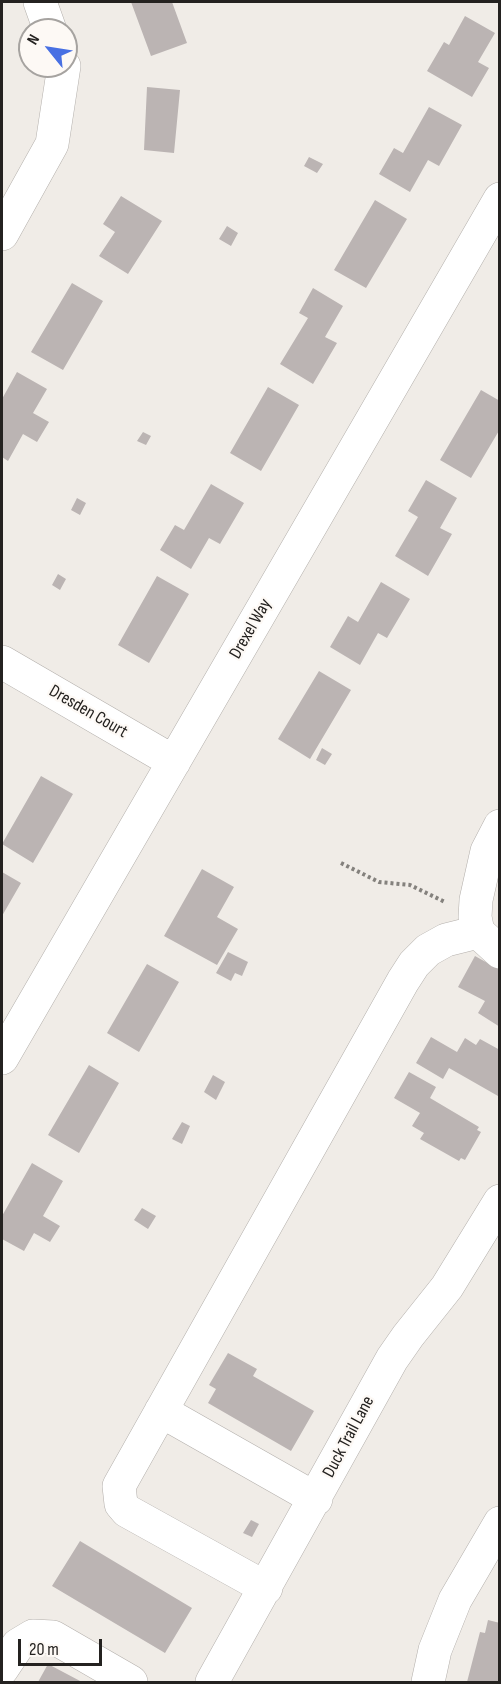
<!DOCTYPE html>
<html>
<head>
<meta charset="utf-8">
<style>
  body { margin:0 }
  #map { position:relative; width:501px; height:1684px; overflow:hidden; background:#f0ece7; font-family:"Sofia Sans Condensed",sans-serif }
  canvas { display:block }
  .frame { position:absolute; inset:0; border:3px solid #242220; pointer-events:none }
  .north { position:absolute; left:18px; top:18px; width:60px; height:60px; box-sizing:border-box; background:#fdf9f5; border:2px solid #a6a3a0; border-radius:50%; rotate:300deg; font-size:16px; font-weight:700; line-height:24px; text-align:center; color:#242220 }
  .north::after { content:''; display:block; margin:auto; width:21px; height:27px; background:#4870e3; clip-path:polygon(50% 0,100% 100%,50% 72%,0 100%) }
  .scale { position:absolute; left:18px; top:1639px; width:84px; height:27px; box-sizing:border-box; border:3px solid #242220; border-top:0; padding-left:8px; font-size:18px; line-height:21px; white-space:nowrap; color:#242220; -webkit-text-stroke:4px #fdf9f5; paint-order:stroke }
</style>
</head>
<body>
<div id="map">
<canvas width="501" height="1684"></canvas>
<div class="frame"></div>
<div class="north">N</div>
<div class="scale">20 m</div>
</div>
<script>
const ctx = document.querySelector('canvas').getContext('2d');
ctx.lineJoin = 'round';
function fillPath(path, color) {
  ctx.fillStyle = color;
  ctx.fill(path, 'evenodd');
}
function toPath(rows) {
  const path = new Path2D();
  for (const r of rows) {
    path.moveTo(r[0], r[1]);
    for (let i = 2; i < r.length; i += 2) path.lineTo(r[i], r[i + 1]);
  }
  return path;
}
function trace(path, color, width, dash) {
  ctx.strokeStyle = color;
  ctx.lineWidth = width;
  ctx.lineCap = dash ? 'butt' : 'round';
  ctx.setLineDash(dash || []);
  ctx.stroke(path);
}
function label(font, color, halo, rows, align = 'center') {
  ctx.font = font + ' "Sofia Sans Condensed",sans-serif';
  ctx.lineWidth = 4.5;
  ctx.setLineDash([]);
  ctx.textBaseline = 'middle';
  ctx.strokeStyle = halo;
  ctx.fillStyle = color;
  for (const [text, x, y, turn = 0] of rows) {
    ctx.save();
    ctx.translate(x, y);
    ctx.rotate((+turn || 0) * Math.PI / 180);
    ctx.textAlign = isNaN(turn) ? turn : align;
    if (halo) ctx.strokeText(text, 0, 0);
    ctx.fillText(text, 0, 0);
    ctx.restore();
  }
}
const building = toPath([
  [131,2,172,2,187,43,151,56],
  [465,16,495,33,478,62,489,68,472,97,427,71,444,42,449,45],
  [147,87,180,90,174,153,144,150],
  [429,107,462,125,439,166,428,160,410,192,379,174,394,148,403,153],
  [309,157,323,164,317,173,304,166],
  [121,196,162,221,128,274,99,256,115,232,103,224],
  [375,200,407,219,366,288,334,270],
  [227,226,238,233,231,246,219,239],
  [72,283,103,301,63,370,31,352],
  [313,288,343,306,325,337,337,343,313,384,280,364,308,318,299,313],
  [17,372,47,389,33,413,49,422,37,442,23,434,8,461,2,457,2,399],
  [268,387,299,405,261,471,230,453],
  [481,390,500,401,500,429,471,478,440,460],
  [143,432,151,436,146,445,137,441],
  [426,480,457,498,440,528,452,534,428,576,395,556,418,517,408,511],
  [211,484,244,503,220,544,209,538,191,569,160,550,175,525,184,530],
  [77,498,86,503,80,515,71,510],
  [58,574,66,579,60,590,52,585],
  [157,576,189,594,149,663,118,645],
  [381,582,410,599,387,638,378,633,360,665,330,647,348,616,358,622],
  [319,671,351,690,310,759,278,739],
  [322,748,332,754,325,765,316,760],
  [41,776,73,794,33,863,2,844],
  [202,869,234,887,217,917,238,929,217,965,164,936],
  [2,872,21,883,2,916],
  [228,952,248,962,242,976,235,973,231,981,216,973],
  [475,956,500,970,500,1027,478,1013,485,1001,458,987],
  [147,964,179,982,139,1052,107,1033],
  [431,1037,457,1052,465,1038,476,1045,480,1039,500,1050,498,1096,449,1068,443,1079,416,1063],
  [89,1065,119,1083,79,1153,48,1135],
  [409,1072,436,1087,430,1098,479,1127,477,1130,481,1132,465,1160,461,1158,459,1161,420,1139,424,1133,412,1126,420,1113,394,1098],
  [213,1075,225,1082,216,1100,204,1092],
  [182,1122,190,1126,182,1144,172,1139],
  [32,1163,63,1181,43,1216,60,1226,50,1242,34,1233,24,1251,2,1239,2,1216],
  [142,1208,156,1216,148,1229,134,1220],
  [228,1353,257,1369,253,1376,314,1411,291,1451,208,1403,216,1389,209,1385],
  [251,1520,259,1524,252,1537,243,1533],
  [80,1541,192,1608,165,1653,52,1586],
  [488,1620,500,1623,500,1682,467,1682,480,1632,485,1633],
  [48,1664,82,1682,38,1682]
]);
const path = toPath([
  [341,863,379,882,410,885,445,902]
]);
const minor = toPath([
  [40,2,50,30],
  [2,234,52,144,64,66],
  [2,662,174,762],
  [500,826,487,851,476,900,475,917,478,932,500,952],
  [2,1058,500,199],
  [161,1411,316,1499],
  [266,1588,127,1511,121,1504,119,1486,403,981,414,964,428,950,446,940,478,932],
  [2,1669,18,1645,33,1636,53,1637,131,1682],
  [212,1682,392,1359,408,1336,447,1287,500,1201],
  [428,1682,435,1650,455,1600,500,1523]
]);
const streetNames = [
  ["Drexel Way",251,629,-60],
  ["Dresden Court",88,712,30],
  ["Duck Trail Lane",349,1437,-62]
];
fillPath(building, '#bbb4b3');
trace(minor, '#b3afab', 34);
trace(path, '#84817d', 4, [3, 3]);
trace(minor, '#fff', 33);
label('18px', '#242220', '#fdf9f5', streetNames);
</script>
</body>
</html>
